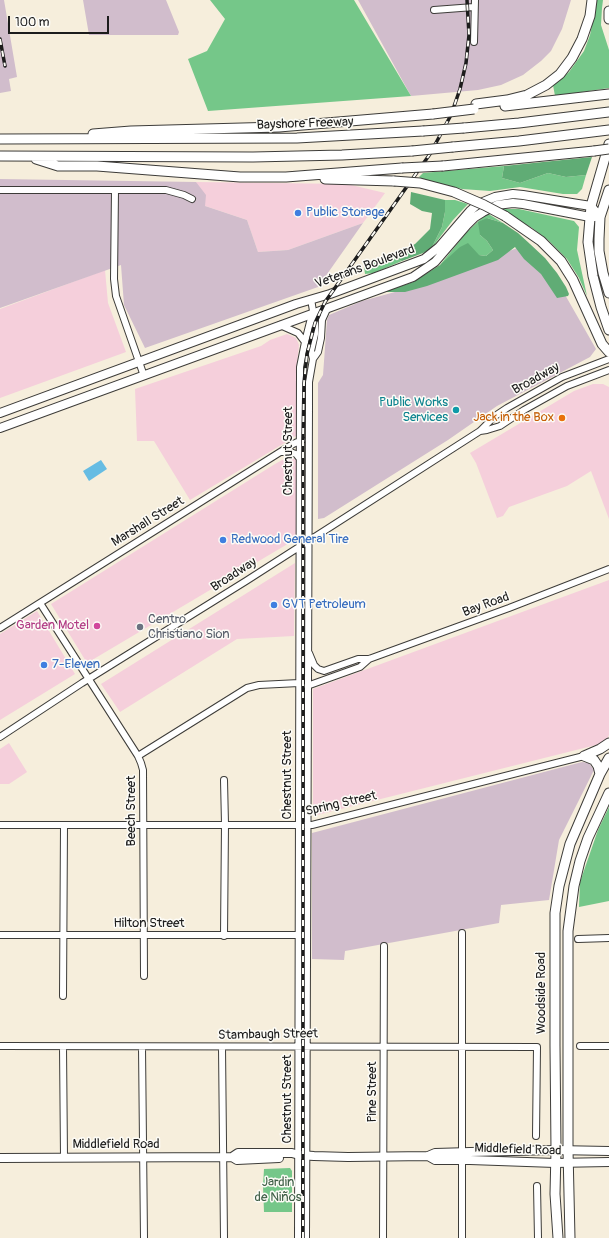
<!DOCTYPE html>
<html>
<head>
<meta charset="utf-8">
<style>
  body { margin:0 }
  #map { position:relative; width:609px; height:1238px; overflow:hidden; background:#f6eedc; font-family:Pangolin,sans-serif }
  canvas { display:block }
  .scale { position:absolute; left:8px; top:16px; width:101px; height:18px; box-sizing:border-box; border:2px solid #1c1c1c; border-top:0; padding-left:5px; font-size:12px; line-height:14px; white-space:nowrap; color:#1c1c1c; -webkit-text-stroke:3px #fdfcf7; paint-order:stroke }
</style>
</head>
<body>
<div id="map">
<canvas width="609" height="1238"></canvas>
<div class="scale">100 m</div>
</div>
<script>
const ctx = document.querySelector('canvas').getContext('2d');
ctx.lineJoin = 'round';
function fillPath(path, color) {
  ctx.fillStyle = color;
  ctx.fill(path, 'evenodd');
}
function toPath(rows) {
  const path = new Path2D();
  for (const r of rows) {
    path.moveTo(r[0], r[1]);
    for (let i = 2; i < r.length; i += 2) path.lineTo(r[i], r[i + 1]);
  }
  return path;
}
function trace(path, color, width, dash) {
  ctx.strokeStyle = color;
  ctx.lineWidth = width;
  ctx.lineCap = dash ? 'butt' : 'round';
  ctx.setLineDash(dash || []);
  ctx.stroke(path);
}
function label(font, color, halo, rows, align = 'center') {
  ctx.font = font + ' Pangolin,sans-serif';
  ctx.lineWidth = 3;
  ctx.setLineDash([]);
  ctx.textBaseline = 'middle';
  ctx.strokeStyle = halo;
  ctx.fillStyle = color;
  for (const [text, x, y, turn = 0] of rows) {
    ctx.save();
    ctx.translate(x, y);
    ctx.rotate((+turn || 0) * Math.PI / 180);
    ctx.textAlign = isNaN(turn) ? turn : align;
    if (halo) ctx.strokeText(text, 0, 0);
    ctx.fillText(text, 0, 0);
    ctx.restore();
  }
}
const built = toPath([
  [196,182,347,184,385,193,363,223,288,250,258,252,247,220,205,206],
  [105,270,108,303,126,352,0,398,0,309],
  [287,334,296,338,299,345,297,365,296,436,190,500,154,441,137,441,135,389,261,346,270,340],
  [593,384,603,384,609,387,609,519,591,471,567,486,509,507,503,516,497,518,476,463,470,453,574,391],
  [292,457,297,461,296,539,87,663,51,604,275,464,286,458],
  [295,563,294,636,237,639,120,712,101,684],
  [609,580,609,735,606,741,596,745,313,816,313,689],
  [37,611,75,674,0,720,0,634],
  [9,743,27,772,9,784,0,784,0,749]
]);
const industrial = toPath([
  [0,0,4,0,17,77,9,79,11,91,0,93],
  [83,0,166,0,179,32,178,35,89,35],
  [358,0,571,0,562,29,551,51,541,61,523,75,501,85,478,90,411,96],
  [0,179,196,182,206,195,205,206,247,220,258,252,288,250,363,223,318,287,145,348,124,305,121,265,0,308],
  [525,245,548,265,596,349,590,357,497,406,448,440,324,518,318,519,318,383,323,375,327,320,329,315,362,301,417,286],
  [582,762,589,763,594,770,559,840,549,900,501,905,499,923,345,951,344,960,312,959,312,833]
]);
const green = toPath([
  [210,0,354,0,411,96,208,111,188,59,207,51,225,19],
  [597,0,603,0,602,8,601,25,609,50,609,88,555,96,553,85,569,72,584,51,590,35],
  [504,166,502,178,520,183,548,173,566,177,586,175,582,189,577,194,563,194,520,187,490,191,462,189,424,180,419,177,423,173],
  [445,200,455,200,468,204,453,220,431,249,442,227,445,212],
  [499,209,519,209,574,221,579,227,577,250,587,296,579,278,567,259,548,240,532,228],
  [487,213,503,223,487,218,480,235,487,241,493,250,486,256,479,255,440,265,466,233],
  [390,256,402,261,374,273,365,274,364,266],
  [609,807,609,901,579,907,580,882,598,830],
  [290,1168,292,1171,292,1212,264,1212,263,1186,264,1169]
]);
const forest = toPath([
  [592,157,586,175,566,177,548,173,520,183,502,178,504,166],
  [411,192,445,200,445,212,442,227,431,249,423,253,402,261,391,256,415,244,430,229,432,213,422,211,410,204],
  [487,218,503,223,518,233,530,244,545,258,557,273,566,287,569,294,568,296,557,298,541,274,524,259,515,247,498,260,427,286,405,292,384,292,413,282,440,265,460,247,468,243,479,255,486,256,493,250,487,241,480,235,478,222]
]);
const water = toPath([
  [101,460,107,469,89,481,83,471]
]);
const minor = toPath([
  [434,10,474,7],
  [474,42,475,0],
  [0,190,166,190,184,195,192,199],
  [115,190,114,279,116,296,144,376],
  [280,325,298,333,305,342],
  [313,359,318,352,321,338,322,320,327,309],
  [480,431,487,430,500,426,524,410,567,386,609,370],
  [281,452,290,452,296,454,300,459],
  [40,603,138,756,141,763,143,770,144,976],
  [0,628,293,444,302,440],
  [309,653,314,665,318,669,324,671,358,659,369,659,509,608,609,569],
  [307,686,360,667,369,659],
  [0,737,82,683,246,581,480,431,495,416,507,408,562,377,609,359],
  [138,756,247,688,259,685,299,683],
  [0,825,312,825,584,756],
  [462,933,462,1152],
  [0,935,299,935],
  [224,936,225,824,224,780],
  [578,939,609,938],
  [63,996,64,825],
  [0,1046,537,1047,536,1136],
  [580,1046,609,1046],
  [63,1047,64,1157],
  [142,1047,144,1238],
  [222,1047,224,1238],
  [537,1186,538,1238],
  [298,1238,300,367,305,342,312,314],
  [306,1238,309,406,309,382,313,359,311,351,315,334,315,323,311,299],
  [383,1238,384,946],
  [462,1238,462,1160]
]);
const major = toPath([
  [0,413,296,304,330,294,424,259,439,247,470,211,478,204,495,197,513,194,523,195,578,204,591,206,600,217],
  [0,428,413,277,435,262,467,225,475,217,483,212,497,205,513,203,523,204,590,217,595,217],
  [428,1156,435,1160,470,1160,555,1163,609,1162],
  [232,1157,238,1153,292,1153,299,1155,314,1156,348,1157,428,1156,435,1153,470,1152,556,1150,609,1151],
  [0,1158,232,1157,237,1160,279,1158]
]);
const highway = toPath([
  [609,11,609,19],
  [476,104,507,100,527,95,546,85,560,74,572,58,582,39,590,16,592,0],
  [505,106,609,94],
  [464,128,519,123,609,112],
  [93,134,131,131,279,127,433,114],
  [0,139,297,138,423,131],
  [609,144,591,206,588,242,593,276,601,307,609,330],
  [453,147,519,141,609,130],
  [0,156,253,157,342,155,412,151],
  [36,159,58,166,97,166,240,177,286,177,402,168],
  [443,166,594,151],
  [325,179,394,181],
  [609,190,600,217,599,239,599,251,603,273,609,293],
  [505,216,541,241,561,261,573,280,602,344,609,352],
  [584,756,600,749,609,743],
  [584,756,594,760,598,766,600,774],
  [558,1238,555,1194,556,1150,555,1046,555,913,559,886,570,844,600,774,609,758],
  [570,1238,568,1150,568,931,574,886,580,861,588,838,609,793]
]);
const rail = toPath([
  [0,39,5,66],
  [303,1238,303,439,304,383,307,354,315,323,325,302,430,154,451,115,460,89,466,63,469,35,467,0]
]);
const highwayBridge = toPath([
  [433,114,474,109],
  [423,131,464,128],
  [412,151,453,147],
  [594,151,609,149],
  [402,168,443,166],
  [394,181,420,183,454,192,484,205,505,216]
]);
const markers = [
  [298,213,4,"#3f7fe0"],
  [456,410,4,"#0f9aa8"],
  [562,418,4,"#e8710a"],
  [223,540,4,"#3f7fe0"],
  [274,605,4,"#3f7fe0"],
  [97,626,4,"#d1479c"],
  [140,627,4,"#6b7280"],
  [44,665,4,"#3f7fe0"]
];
const streetNames = [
  ["Bayshore Freeway",305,124,-2],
  ["Veterans Boulevard",365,267,-20],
  ["Broadway",536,379,-29],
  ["Chestnut Street",289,451,-90],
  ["Marshall Street",148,522,-32],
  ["Broadway",234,575,-33],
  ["Bay Road",486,605,-20],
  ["Chestnut Street",288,775,-90],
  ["Spring Street",341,804,-13],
  ["Beech Street",132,811,-90],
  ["Hilton Street",149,924],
  ["Woodside Road",542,993,-90],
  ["Stambaugh Street",268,1035,-1],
  ["Pine Street",373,1092,-90],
  ["Chestnut Street",288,1099,-90],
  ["Middlefield Road",116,1145],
  ["Middlefield Road",518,1150,2]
];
const shopNames = [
  ["Public Storage",306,213],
  ["Redwood General Tire",231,540],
  ["GVT Petroleum",282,605],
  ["7-Eleven",52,665]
];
const cultureNames = [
  ["Public Works",448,403],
  ["Services",448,418]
];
const foodNames = [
  ["Jack in the Box",554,418]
];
const worshipNames = [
  ["Centro",148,620],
  ["Christiano Sion",148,635]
];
const hotelNames = [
  ["Garden Motel",89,626]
];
const parkNames = [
  ["Jardin",278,1183],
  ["de Niños",278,1198]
];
fillPath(built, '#f5cfdb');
fillPath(industrial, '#d1bdcc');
fillPath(green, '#75c789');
fillPath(forest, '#60ac75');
fillPath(water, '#66bce3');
trace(minor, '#3d3c39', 8);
trace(major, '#3d3c39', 10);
trace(highway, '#3d3c39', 11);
trace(minor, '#fff', 6);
trace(major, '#fff', 8);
trace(highway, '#fff', 9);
trace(rail, '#1c1c1c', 3.5);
trace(rail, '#fdfcf7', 2, [6]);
trace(highwayBridge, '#3d3c39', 11, []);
trace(highwayBridge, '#fff', 9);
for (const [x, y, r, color] of markers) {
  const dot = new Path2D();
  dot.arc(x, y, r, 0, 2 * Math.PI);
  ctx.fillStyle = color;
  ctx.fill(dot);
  trace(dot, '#fdfcf7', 1.5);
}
label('13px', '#1c1c1c', '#fdfcf7', streetNames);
label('13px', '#366cbe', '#fdfcf7', shopNames, 'left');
label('13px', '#0d838f', '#fdfcf7', cultureNames, 'right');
label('13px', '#c56008', '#fdfcf7', foodNames, 'right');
label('13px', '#5b616d', '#fdfcf7', worshipNames, 'left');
label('13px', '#b23c85', '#fdfcf7', hotelNames, 'right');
label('13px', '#406048', '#fdfcf7', parkNames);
</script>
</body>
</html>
